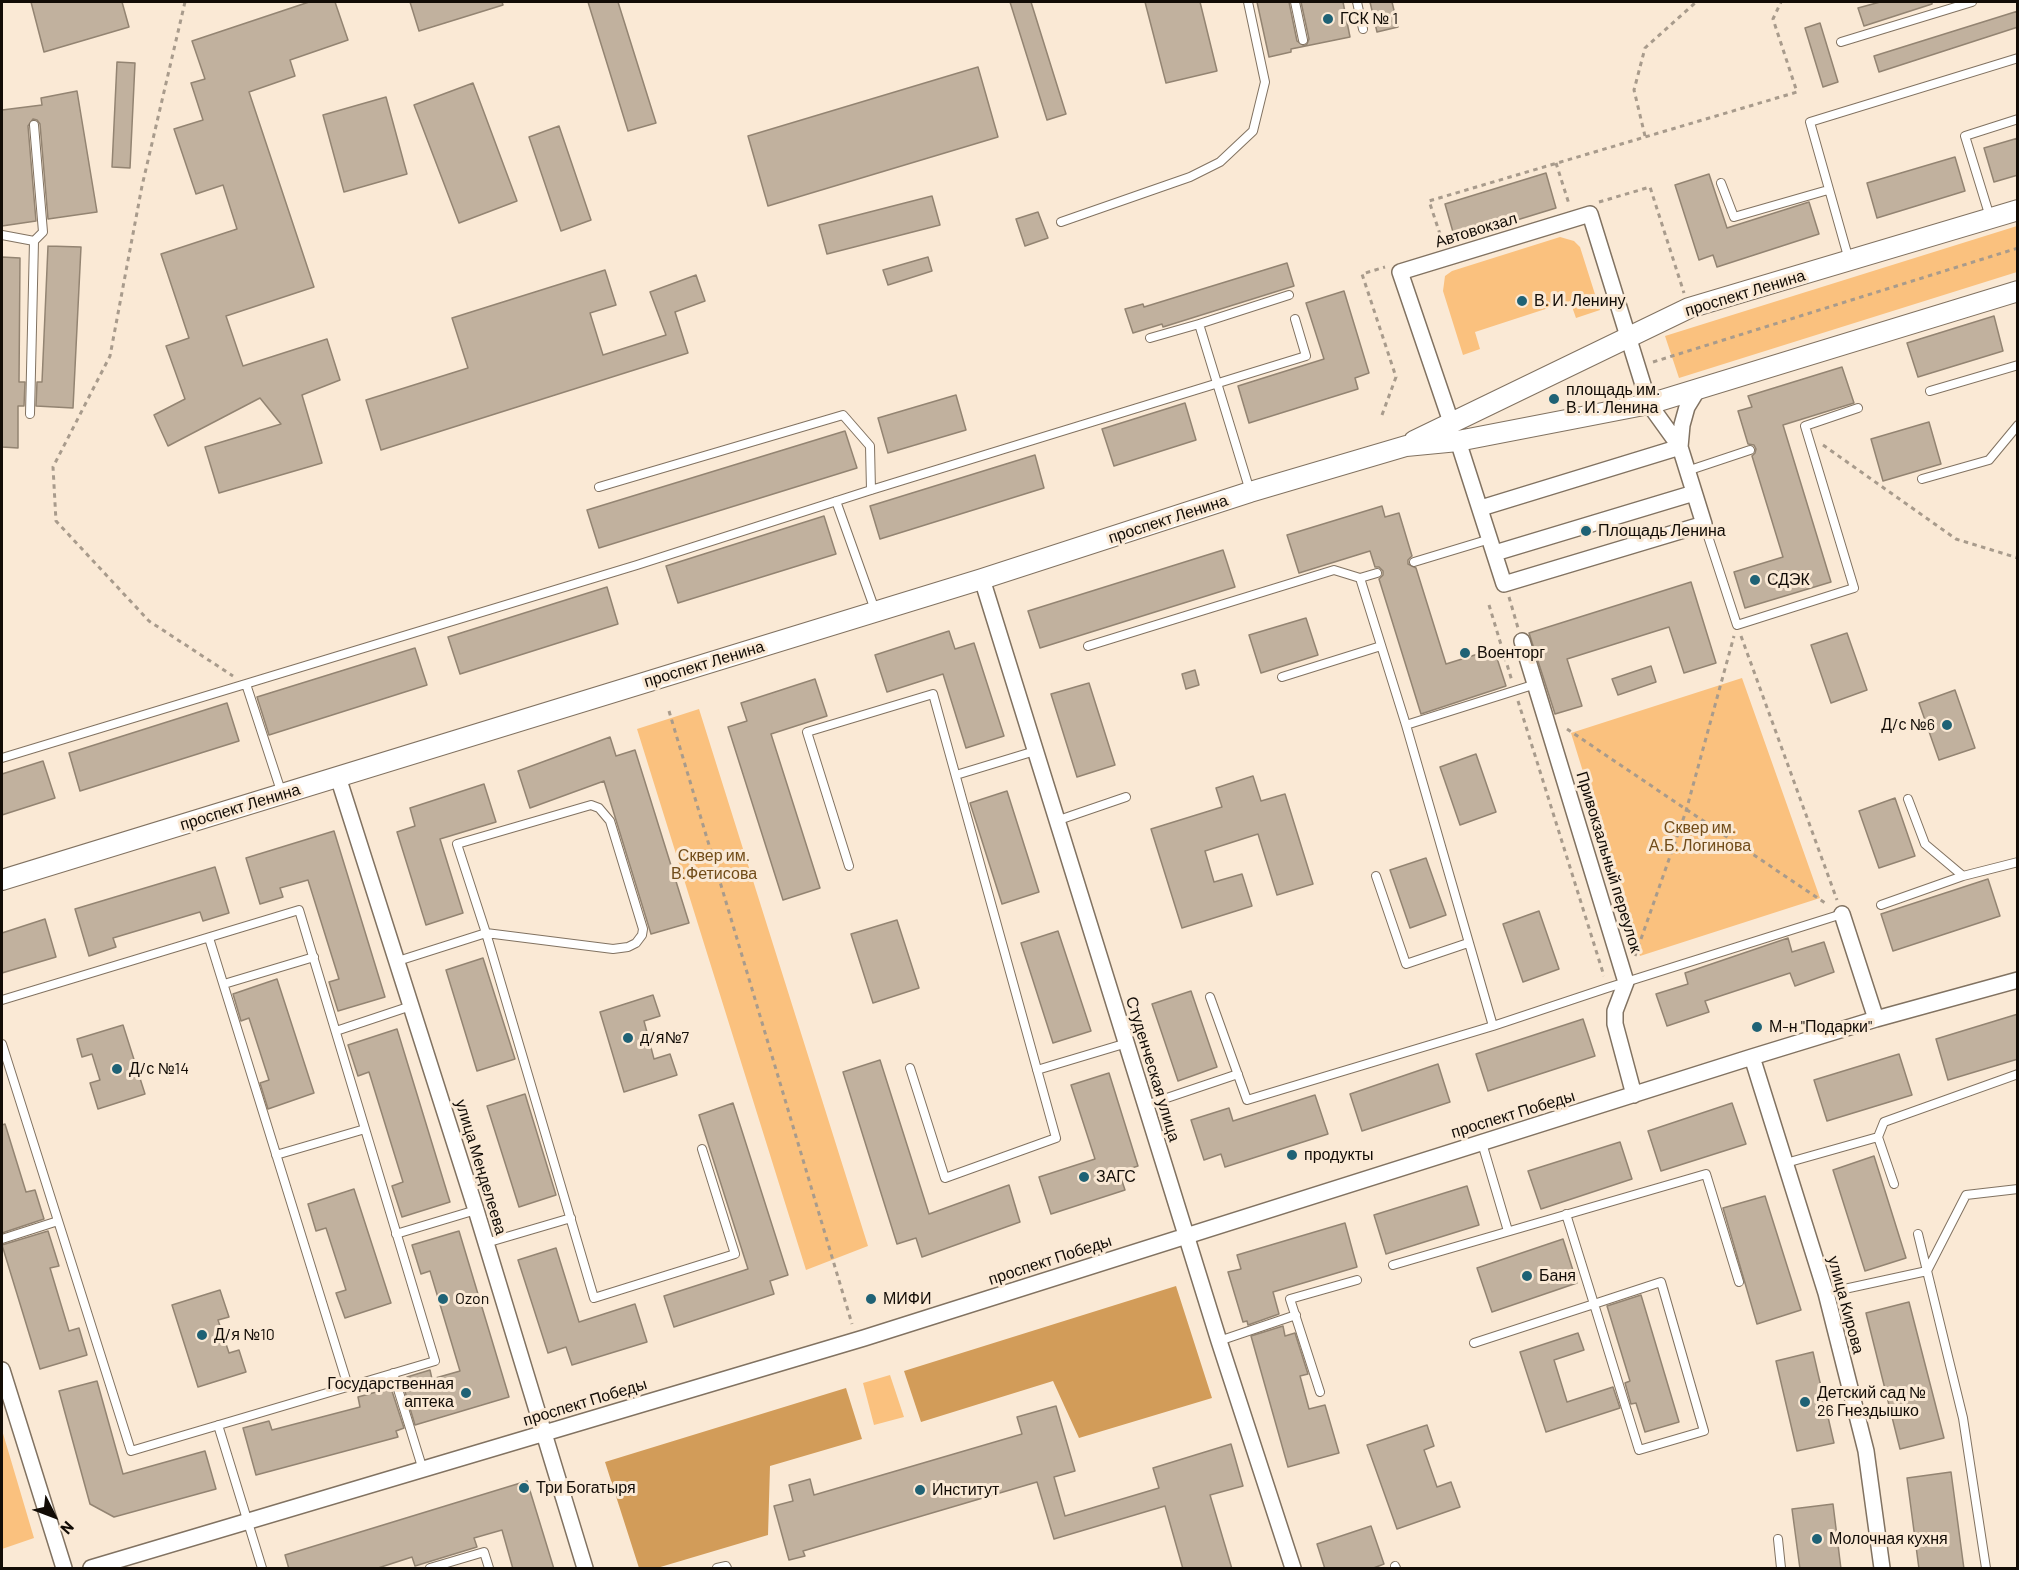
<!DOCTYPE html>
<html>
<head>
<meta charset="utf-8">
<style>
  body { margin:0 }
  #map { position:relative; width:2019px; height:1570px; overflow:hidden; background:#fae9d5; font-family:Barlow,sans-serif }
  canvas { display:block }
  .frame { position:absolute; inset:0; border:3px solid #120c06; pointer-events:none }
  .north { position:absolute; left:24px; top:1486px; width:60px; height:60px; -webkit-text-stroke:4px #fae9d5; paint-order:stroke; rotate:132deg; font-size:16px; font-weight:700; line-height:24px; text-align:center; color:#120c06 }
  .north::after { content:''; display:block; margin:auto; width:21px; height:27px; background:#120c06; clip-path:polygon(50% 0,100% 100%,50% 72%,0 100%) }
</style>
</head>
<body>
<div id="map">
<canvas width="2019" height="1570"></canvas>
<div class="frame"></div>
<div class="north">N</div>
</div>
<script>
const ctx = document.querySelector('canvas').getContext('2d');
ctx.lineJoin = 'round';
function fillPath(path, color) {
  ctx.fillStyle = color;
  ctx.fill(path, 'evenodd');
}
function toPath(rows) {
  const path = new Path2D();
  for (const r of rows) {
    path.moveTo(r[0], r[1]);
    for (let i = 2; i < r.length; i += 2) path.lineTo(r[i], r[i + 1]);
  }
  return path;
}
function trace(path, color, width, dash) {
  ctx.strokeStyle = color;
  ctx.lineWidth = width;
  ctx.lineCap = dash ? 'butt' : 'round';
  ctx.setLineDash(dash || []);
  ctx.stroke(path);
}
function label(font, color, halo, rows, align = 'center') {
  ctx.font = font + ' Barlow,sans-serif';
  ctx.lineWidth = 6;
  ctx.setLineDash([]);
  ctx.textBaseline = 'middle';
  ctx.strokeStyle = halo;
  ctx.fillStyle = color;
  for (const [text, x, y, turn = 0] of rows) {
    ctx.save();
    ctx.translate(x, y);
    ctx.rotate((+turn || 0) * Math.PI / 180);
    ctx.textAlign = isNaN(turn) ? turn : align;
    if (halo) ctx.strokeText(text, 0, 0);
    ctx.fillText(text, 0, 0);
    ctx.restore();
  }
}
const green = toPath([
  [2017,226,2017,272,1679,378,1665,336],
  [1560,237,1574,241,1580,247,1600,310,1576,318,1570,301,1475,332,1480,349,1463,355,1443,291,1445,276,1452,271],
  [1742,678,1820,898,1640,956,1571,733],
  [699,709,868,1246,806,1270,637,729],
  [890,1375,904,1417,874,1425,863,1383],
  [2,1430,34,1538,2,1549]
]);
const forest = toPath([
  [1176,1286,1212,1398,1079,1438,1053,1381,921,1422,904,1371],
  [846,1388,862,1439,770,1466,768,1535,657,1568,639,1568,605,1462]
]);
const building = toPath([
  [31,2,122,2,129,27,44,52,31,2],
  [309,2,335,2,348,40,290,60,295,76,249,92,314,287,226,316,243,366,327,339,340,380,302,395,322,463,219,493,205,447,281,424,260,398,168,446,154,415,185,399,166,346,189,338,161,254,237,229,223,185,196,194,174,129,203,120,191,83,205,79,192,41,309,2],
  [410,2,502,2,503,5,419,31,410,2],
  [588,2,618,2,656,123,628,131,588,2],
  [1010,2,1031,2,1066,114,1047,120,1010,2],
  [1145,2,1200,2,1217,71,1166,83,1145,2],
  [1257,2,1289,2,1297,41,1304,46,1307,44,1309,39,1301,2,1343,2,1350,37,1291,49,1291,52,1269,57,1257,2],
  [1370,2,1392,2,1398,27,1377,32,1370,2],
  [1880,2,1932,2,1932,4,1864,26,1858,8,1880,2],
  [2018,11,2018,27,1879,72,1874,56,2018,11],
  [1820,23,1838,82,1823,87,1805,28,1820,23],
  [117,62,135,63,130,168,112,167,117,62],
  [978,67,998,137,768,206,748,136,978,67],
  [473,83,517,201,459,223,414,105,473,83],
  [77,91,97,212,48,219,40,124,37,120,33,119,28,126,36,221,2,226,2,110,42,105,41,98,77,91],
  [386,97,407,174,344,192,323,115,386,97],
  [559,126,591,220,561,231,529,137,559,126],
  [2018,138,2018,175,1994,182,1984,148,2018,138],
  [1955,157,1965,191,1877,218,1867,183,1955,157],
  [1546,173,1556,208,1455,239,1445,204,1546,173],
  [1709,174,1727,228,1809,202,1819,234,1717,267,1713,255,1699,260,1675,185,1709,174],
  [932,196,940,225,827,254,819,225,932,196],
  [1038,212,1048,238,1025,246,1016,219,1038,212],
  [48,246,81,247,73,408,36,406,37,382,42,382,48,246],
  [2,257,20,258,19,382,25,382,24,406,18,406,18,448,2,447,2,257],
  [928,257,932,271,888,285,883,270,928,257],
  [1287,263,1294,286,1163,327,1162,324,1133,333,1125,309,1143,304,1144,307,1287,263],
  [605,270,616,305,590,313,603,355,666,335,650,292,696,275,705,301,675,312,688,353,381,450,366,400,468,368,452,318,605,270],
  [1344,291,1369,373,1355,378,1358,389,1249,423,1238,386,1324,359,1306,303,1344,291],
  [1994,316,2003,351,1918,377,1907,343,1994,316],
  [1842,367,1854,403,1783,425,1831,582,1745,608,1734,572,1783,557,1752,456,1755,453,1756,449,1754,445,1748,444,1738,411,1752,407,1748,396,1842,367],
  [956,395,966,430,888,453,878,418,956,395],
  [1185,403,1196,440,1114,466,1102,429,1185,403],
  [1929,422,1941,464,1883,481,1871,439,1929,422],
  [845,431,857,468,599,548,587,510,845,431],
  [1035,455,1044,488,880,539,870,506,1035,455],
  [1382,506,1385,517,1399,513,1412,556,1408,560,1408,564,1416,568,1446,664,1494,649,1506,686,1421,714,1379,579,1383,575,1383,571,1379,567,1375,567,1370,551,1299,573,1287,535,1382,506],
  [824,516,836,554,678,603,666,566,824,516],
  [1223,550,1235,587,1040,648,1028,611,1223,550],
  [1691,582,1716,663,1684,673,1669,627,1567,659,1582,706,1555,714,1529,633,1691,582],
  [607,587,618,624,460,674,448,637,607,587],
  [1306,618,1318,655,1261,673,1249,635,1306,618],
  [949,631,955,649,974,643,1004,736,966,748,943,674,887,692,875,655,949,631],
  [1847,633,1867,690,1831,703,1811,645,1847,633],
  [415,648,427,685,269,735,257,697,415,648],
  [1651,666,1656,682,1618,695,1612,679,1651,666],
  [1195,670,1199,685,1186,689,1182,674,1195,670],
  [815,679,827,716,771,734,820,888,783,900,728,727,747,721,741,703,815,679],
  [1089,683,1115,765,1077,777,1051,694,1089,683],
  [1955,690,1975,748,1939,760,1919,703,1955,690],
  [227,703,239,741,80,791,69,753,227,703],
  [610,737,616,756,635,750,689,923,651,934,604,781,530,808,518,771,610,737],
  [1476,754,1496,812,1460,825,1440,767,1476,754],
  [43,761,55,798,2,815,2,774,43,761],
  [1253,776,1261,801,1285,794,1313,884,1277,895,1258,834,1205,851,1214,882,1242,874,1252,906,1182,928,1151,829,1222,807,1216,788,1253,776],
  [484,784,496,822,440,839,463,913,426,925,397,832,415,826,410,808,484,784],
  [1007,791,1039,892,1002,904,970,803,1007,791],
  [1895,798,1915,856,1879,868,1859,811,1895,798],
  [334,831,385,997,338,1011,329,982,339,979,308,880,280,888,283,897,260,904,246,858,334,831],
  [1426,858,1446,915,1410,928,1390,870,1426,858],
  [215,867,229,913,203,921,200,912,113,938,116,947,89,956,75,909,215,867],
  [1988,879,2000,916,1893,951,1881,914,1988,879],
  [1539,911,1559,969,1523,982,1503,924,1539,911],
  [45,919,56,957,2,973,2,933,45,919],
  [897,920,919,988,873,1003,851,934,897,920],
  [1058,931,1091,1031,1053,1043,1021,943,1058,931],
  [1788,938,1792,952,1824,942,1834,972,1795,986,1790,973,1705,1001,1709,1012,1667,1026,1656,994,1688,984,1685,973,1788,938],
  [483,958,515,1059,477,1071,446,970,483,958],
  [277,979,314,1093,268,1109,260,1083,269,1080,249,1018,241,1021,233,994,277,979],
  [1191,991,1217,1067,1178,1081,1152,1004,1191,991],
  [653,995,660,1016,644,1021,654,1059,670,1054,677,1075,624,1092,600,1012,653,995],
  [2018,1014,2018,1059,1948,1080,1936,1039,2018,1014],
  [1583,1019,1595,1056,1488,1091,1476,1054,1583,1019],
  [123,1025,145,1094,98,1109,90,1083,100,1080,92,1054,82,1057,77,1039,123,1025],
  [397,1029,450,1202,402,1217,392,1186,403,1182,369,1072,358,1076,348,1045,397,1029],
  [1899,1054,1912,1095,1827,1121,1814,1080,1899,1054],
  [880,1060,929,1214,1009,1185,1020,1222,922,1257,916,1238,897,1244,843,1072,880,1060],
  [1438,1064,1450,1102,1362,1131,1350,1094,1438,1064],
  [1109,1073,1138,1166,1119,1172,1125,1190,1051,1214,1039,1177,1095,1159,1071,1085,1109,1073],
  [525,1094,556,1195,519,1207,487,1106,525,1094],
  [1315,1095,1328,1134,1225,1167,1221,1154,1204,1160,1191,1120,1229,1108,1233,1121,1315,1095],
  [733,1103,788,1275,770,1281,774,1294,674,1327,664,1296,748,1269,699,1115,733,1103],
  [1732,1103,1746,1144,1661,1171,1648,1131,1732,1103],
  [5,1124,26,1192,35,1190,44,1219,2,1233,2,1125,5,1124],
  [1620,1142,1632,1179,1541,1209,1528,1171,1620,1142],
  [1874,1156,1906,1258,1865,1271,1833,1170,1874,1156],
  [1467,1186,1479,1225,1386,1254,1374,1215,1467,1186],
  [354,1189,391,1303,345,1318,336,1293,346,1290,326,1228,316,1231,308,1204,354,1189],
  [1765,1196,1801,1310,1757,1324,1723,1208,1765,1196],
  [1345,1223,1357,1267,1273,1292,1279,1314,1248,1325,1247,1321,1243,1322,1228,1272,1241,1269,1237,1255,1345,1223],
  [48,1231,59,1266,50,1268,69,1331,79,1328,87,1355,40,1369,2,1245,48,1231],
  [459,1231,509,1397,415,1425,403,1385,409,1384,407,1377,430,1370,432,1379,460,1371,430,1271,421,1274,412,1245,459,1231],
  [1563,1239,1577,1283,1492,1312,1477,1268,1563,1239],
  [556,1248,579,1322,635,1304,647,1342,572,1365,566,1347,548,1353,518,1260,556,1248],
  [220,1290,229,1317,218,1320,229,1353,239,1350,246,1372,198,1387,172,1305,220,1290],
  [1641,1295,1679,1422,1645,1432,1636,1403,1631,1404,1625,1383,1630,1381,1607,1306,1641,1295],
  [1909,1302,1944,1438,1900,1449,1866,1313,1909,1302],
  [1283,1326,1285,1336,1295,1333,1308,1374,1300,1376,1309,1409,1325,1405,1339,1453,1288,1467,1251,1336,1283,1326],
  [1578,1333,1584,1350,1554,1360,1567,1402,1613,1387,1620,1408,1546,1432,1520,1352,1578,1333],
  [1813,1352,1834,1443,1797,1451,1776,1361,1813,1352],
  [97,1381,123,1474,205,1451,216,1489,114,1517,90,1504,59,1391,97,1381],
  [391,1388,404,1428,396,1431,398,1437,256,1475,243,1428,269,1421,272,1430,360,1407,358,1397,391,1388],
  [1056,1406,1075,1471,1054,1477,1065,1516,1159,1488,1153,1468,1231,1444,1243,1486,1210,1495,1232,1569,1183,1569,1165,1506,1054,1539,1037,1482,803,1551,805,1556,789,1560,774,1506,793,1501,789,1485,810,1479,814,1495,1022,1434,1017,1417,1056,1406],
  [1427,1425,1434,1446,1424,1450,1437,1487,1451,1482,1460,1507,1397,1529,1367,1445,1427,1425],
  [1951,1472,1964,1569,1919,1569,1907,1478,1951,1472],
  [527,1481,554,1569,513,1569,502,1530,474,1538,477,1547,415,1566,412,1557,375,1569,289,1569,285,1555,527,1481],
  [1833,1504,1841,1569,1800,1569,1792,1509,1833,1504],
  [1371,1526,1384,1564,1371,1569,1325,1569,1317,1544,1371,1526]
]);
const path = toPath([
  [185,2,142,186,110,356,53,467,56,521,149,621,233,676],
  [1645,136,1634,90,1645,48,1696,2],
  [1556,163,1569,204],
  [1599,202,1650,187,1684,293],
  [1443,243,1429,201,1797,92,1773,19,1781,2],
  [1653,362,2018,248],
  [1382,415,1396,377,1362,274,1385,267],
  [1823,445,1956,539,2018,558],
  [1509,597,1518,628],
  [1489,605,1512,681],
  [1741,636,1837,900],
  [1518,701,1604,976],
  [669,711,852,1324],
  [1567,729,1828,905],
  [1635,956,1686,811,1734,636]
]);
const service = toPath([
  [1295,2,1303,40],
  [1357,2,1363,29],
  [1841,42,1972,2],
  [1721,183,1734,217,1828,190],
  [1990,217,1965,136,2018,119],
  [1061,222,1190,177,1220,162,1253,131,1265,82,1248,2],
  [2,235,34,241,43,232,34,125],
  [1849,260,1810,122,2018,58],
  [1150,338,1199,324],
  [1930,391,2018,365],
  [30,414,34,241],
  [1687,471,1750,450],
  [1922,479,1989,460,2018,425],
  [599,487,843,415,870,446,871,490],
  [1250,491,1199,324,1289,295],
  [836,501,875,610],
  [1704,524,1737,625,1854,588,1805,426,1858,408],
  [1414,562,1490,539],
  [1360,578,1377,573],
  [1088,646,1334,570,1360,578,1406,725,1493,1026],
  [1282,677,1381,646],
  [246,684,282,794],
  [1406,725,1536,684],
  [2,758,637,565,871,490,1306,356,1295,319],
  [956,775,1035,751],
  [1908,799,1925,844,1963,876],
  [1056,821,1126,797],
  [849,866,807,732,933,694,1056,1138,945,1178,910,1068],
  [1376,876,1406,964,1468,943],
  [1881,905,1963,876,2018,862],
  [209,938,348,1386],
  [398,961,486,933,613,949,628,947,636,943,642,935,643,929,610,821,599,808,591,805,457,844,486,933,594,1298,735,1254,702,1149],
  [224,984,314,957],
  [1210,997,1247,1100,1493,1026,1607,988,1842,914],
  [2,1000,299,910,435,1361,131,1451,2,1044],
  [336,1031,411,1006],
  [1037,1070,1127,1043],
  [1146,1105,1238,1074],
  [1878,1137,1894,1184],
  [1482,1143,1508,1231],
  [276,1155,365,1129],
  [1786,1163,1878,1137,1884,1122,2018,1074],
  [396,1234,476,1210],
  [1918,1234,1963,1418,1986,1568],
  [2,1239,58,1221],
  [486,1243,571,1218],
  [1393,1265,1706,1174,1739,1282],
  [1826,1293,1927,1271,1966,1195,2018,1189],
  [1219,1341,1296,1315],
  [1474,1343,1594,1304,1661,1282,1704,1431,1639,1450,1594,1304,1566,1214],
  [393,1373,423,1470],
  [1320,1392,1290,1299,1357,1280],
  [218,1425,262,1568],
  [1778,1539,1781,1568],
  [1395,1566,1396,1568],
  [430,1568,484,1552,489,1568],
  [717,1568,726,1566,727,1568]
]);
const minor = toPath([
  [1451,422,1400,272,1590,214,1649,404,1680,447,1704,524,1504,584,1458,441],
  [1680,447,1682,425,1687,407,1698,389],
  [1481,508,1680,447],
  [1495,553,1694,493],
  [982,579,1219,1341,1293,1568],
  [1522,641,1626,982,1615,1011,1615,1024,1634,1095],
  [338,777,476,1210,585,1568],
  [1842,914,1876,1019],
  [1752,1057,1826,1293,1866,1451,1882,1568],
  [2,1370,64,1568],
  [91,1568,864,1338,1752,1057,1876,1019,2018,980]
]);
const tertiary = toPath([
  [1414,441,1689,308,2018,210],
  [2,880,982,579,1250,492,1406,446,1458,441,1649,404,2018,291]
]);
const markers = [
  [1328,19,6,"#1f6275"],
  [1522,301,6,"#1f6275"],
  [1554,399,6,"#1f6275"],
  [1586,531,6,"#1f6275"],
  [1755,580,6,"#1f6275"],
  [1465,653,6,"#1f6275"],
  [1947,725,6,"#1f6275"],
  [1757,1027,6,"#1f6275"],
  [628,1038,6,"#1f6275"],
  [117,1069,6,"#1f6275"],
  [1292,1155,6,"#1f6275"],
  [1084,1177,6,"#1f6275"],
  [1527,1276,6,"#1f6275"],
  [443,1299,6,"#1f6275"],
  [871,1299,6,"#1f6275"],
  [202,1335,6,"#1f6275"],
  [466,1393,6,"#1f6275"],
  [1805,1402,6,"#1f6275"],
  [524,1488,6,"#1f6275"],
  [920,1490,6,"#1f6275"],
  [1817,1539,6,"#1f6275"]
];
const poiNames = [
  ["ГСК № 1",1340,19],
  ["В. И. Ленину",1534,301],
  ["площадь им.",1566,390],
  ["В. И. Ленина",1566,408],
  ["Площадь Ленина",1598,531],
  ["СДЭК",1767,580],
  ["Военторг",1477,653],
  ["Д/с №6",1935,725,"right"],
  ["М-н \"Подарки\"",1769,1027],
  ["д/я№7",640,1038],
  ["Д/с №14",129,1069],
  ["продукты",1304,1155],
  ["ЗАГС",1096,1177],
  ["Баня",1539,1276],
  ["Ozon",455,1299],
  ["МИФИ",883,1299],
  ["Д/я №10",214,1335],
  ["Государственная",454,1384,"right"],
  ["аптека",454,1402,"right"],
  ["Детский сад №",1817,1393],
  ["26 Гнездышко",1817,1411],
  ["Три Богатыря",536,1488],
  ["Институт",932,1490],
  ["Молочная кухня",1829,1539]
];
const streetNames = [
  ["Автовокзал",1476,230,-17],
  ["проспект Ленина",1745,293,-17],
  ["проспект Ленина",1168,519,-18],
  ["проспект Ленина",704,664,-17],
  ["проспект Ленина",240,807,-17],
  ["Привокзальный переулок",1609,862,73],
  ["Студенческая улица",1153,1069,73],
  ["проспект Победы",1513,1114,-17],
  ["улица Менделеева",481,1167,73],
  ["проспект Победы",1050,1260,-18],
  ["улица Кирова",1846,1305,75],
  ["проспект Победы",585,1402,-17]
];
const parkNames = [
  ["Сквер им.",1700,828],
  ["А.Б. Логинова",1700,846],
  ["Сквер им.",714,856],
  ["В.Фетисова",714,874]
];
fillPath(green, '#fac17e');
fillPath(forest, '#d29c59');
fillPath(building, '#c1b19e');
trace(building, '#938472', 1.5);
trace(service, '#817261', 10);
trace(minor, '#817261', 18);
trace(tertiary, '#817261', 22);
trace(path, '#a89b8c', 3, [4.5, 4.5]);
trace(service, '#fff', 8);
trace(minor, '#fff', 15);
trace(tertiary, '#fff', 20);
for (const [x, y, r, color] of markers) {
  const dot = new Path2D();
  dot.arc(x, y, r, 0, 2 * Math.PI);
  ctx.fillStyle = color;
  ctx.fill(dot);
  trace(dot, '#fae9d5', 2);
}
label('16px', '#120c06', '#fae9d5', poiNames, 'left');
label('16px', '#120c06', '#fae9d5', streetNames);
label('16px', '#714c19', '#fae9d5', parkNames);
</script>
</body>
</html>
